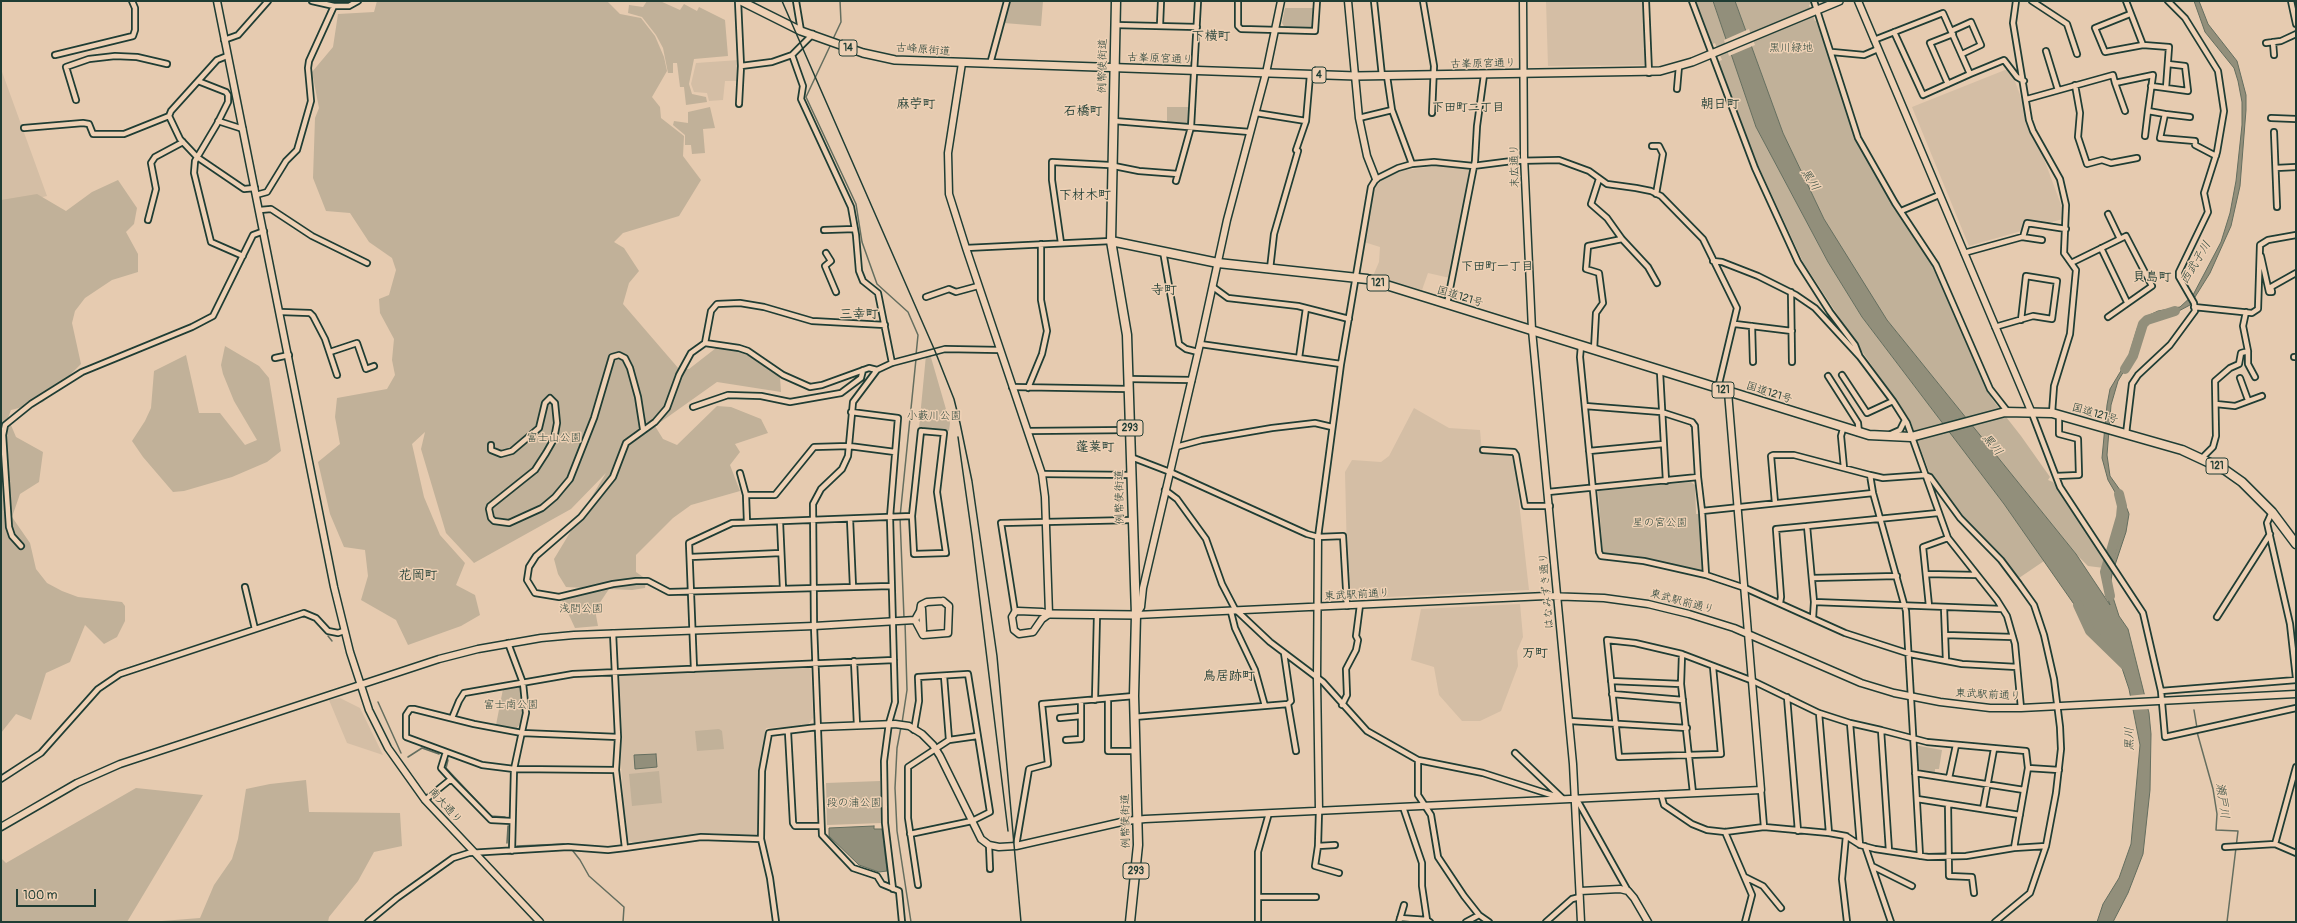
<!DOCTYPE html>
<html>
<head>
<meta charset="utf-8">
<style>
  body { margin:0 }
  #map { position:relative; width:2297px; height:923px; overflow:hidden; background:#e6cbb0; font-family:Pangolin,sans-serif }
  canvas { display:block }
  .frame { position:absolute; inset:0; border:2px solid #1f3d34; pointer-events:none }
  .scale { position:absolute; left:16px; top:889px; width:80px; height:18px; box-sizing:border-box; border:2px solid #1f3d34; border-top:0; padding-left:5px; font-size:12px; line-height:14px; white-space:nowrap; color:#1f3d34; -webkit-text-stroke:3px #eed1b5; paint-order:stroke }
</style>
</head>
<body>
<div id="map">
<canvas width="2297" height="923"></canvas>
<div class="frame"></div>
<div class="scale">100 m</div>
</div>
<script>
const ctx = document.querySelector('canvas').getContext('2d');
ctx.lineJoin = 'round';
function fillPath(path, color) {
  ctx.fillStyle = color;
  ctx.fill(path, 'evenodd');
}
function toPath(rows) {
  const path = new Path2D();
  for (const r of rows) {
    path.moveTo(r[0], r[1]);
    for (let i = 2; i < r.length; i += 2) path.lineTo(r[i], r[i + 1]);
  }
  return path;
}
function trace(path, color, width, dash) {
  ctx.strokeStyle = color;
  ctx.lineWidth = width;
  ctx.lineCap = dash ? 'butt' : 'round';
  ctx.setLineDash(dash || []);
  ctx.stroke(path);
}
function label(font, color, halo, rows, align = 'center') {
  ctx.font = font + ' Pangolin,"Klee One",sans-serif';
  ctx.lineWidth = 3;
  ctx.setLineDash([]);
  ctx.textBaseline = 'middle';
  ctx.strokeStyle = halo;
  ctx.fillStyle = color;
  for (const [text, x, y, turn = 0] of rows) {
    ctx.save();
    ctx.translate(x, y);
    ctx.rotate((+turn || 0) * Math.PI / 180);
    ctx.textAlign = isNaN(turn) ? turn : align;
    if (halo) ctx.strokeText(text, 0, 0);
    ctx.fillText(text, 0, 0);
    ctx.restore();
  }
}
const built = toPath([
  [1546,1,1643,1,1646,65,1548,66],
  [739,60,738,81,725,81,723,100,709,101,707,93,694,92,691,84,696,63],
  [2010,68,2066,218,1969,246,1912,107],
  [1,69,47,196,1,207],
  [1445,165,1470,170,1471,172,1450,278,1428,273,1422,290,1373,276,1379,262,1380,247,1364,242,1373,188,1380,180,1398,171],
  [1414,408,1449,428,1480,430,1482,453,1508,454,1514,458,1529,590,1348,599,1345,472,1352,460,1381,462,1389,456],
  [1520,604,1523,637,1517,651,1518,666,1501,711,1480,721,1462,721,1439,695,1434,667,1411,660,1421,609],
  [808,667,811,670,813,718,807,726,766,728,760,763,758,833,756,836,712,833,648,843,637,844,629,841,625,834,616,674],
  [340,698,360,708,383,755,347,743,329,700]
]);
const green = toPath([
  [377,1,607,1,620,14,641,18,655,36,664,57,667,71,652,97,660,107,661,118,684,136,683,156,701,180,679,216,623,233,614,242,624,248,639,271,629,283,623,304,679,369,689,369,716,348,738,351,751,356,780,377,781,392,717,382,655,426,663,439,677,445,717,406,731,407,761,419,768,433,735,444,740,452,730,465,740,491,691,505,673,518,636,555,636,572,646,579,645,588,632,590,609,589,595,610,598,626,575,628,561,598,602,589,566,587,558,574,554,559,606,473,571,509,474,563,446,533,421,449,425,432,412,444,424,497,440,535,465,563,456,585,475,595,480,615,461,626,408,645,396,620,361,600,368,576,365,550,344,547,330,514,318,462,340,444,335,417,337,398,387,389,395,375,392,360,394,339,380,313,379,299,389,295,396,270,392,258,369,242,350,213,326,211,313,178,315,118,319,108,312,72,333,47,338,14,374,12],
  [647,1,660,1,680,10,684,4,697,11,699,7,725,20,728,56,694,59,689,84,692,94,706,97,707,102,686,105,684,87,680,87,677,63,673,63,673,73,668,73,663,48,656,35,642,17,628,13,629,5,643,7],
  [1010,1,1043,1,1041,26,1004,23],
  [1694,1,1713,1,1756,127,1828,262,1862,317,2004,504,2044,561,2019,578,1963,519,1940,489,1928,469,1910,420,1854,340,1803,262,1758,165,1716,62,1722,60,1715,43,1710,45],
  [1735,1,1811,1,1812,3,1809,5,1815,21,1818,19,1852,127,1863,151,1934,266,1992,399,2021,436,2050,477,2048,480,2053,482,2103,555,2107,563,2104,568,2088,566,2076,554,1887,320,1864,285,1824,219,1783,133],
  [1285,8,1313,8,1312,27,1310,29,1285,28,1282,23],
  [710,107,715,128,703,129,705,153,692,154,691,145,685,145,685,135,673,125,674,121,688,123,688,112],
  [1167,107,1189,107,1189,121,1186,123,1167,122],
  [118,180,137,208,134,224,126,232,138,254,138,272,112,280,85,298,75,311,72,323,81,364,43,402,11,410,8,418,16,437,43,452,39,482,20,494,12,517,30,543,36,569,47,583,62,591,78,597,122,602,125,606,125,621,117,637,104,644,85,625,70,662,46,673,31,720,16,714,1,733,1,200,37,194,66,211,92,192],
  [225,346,259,366,269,378,281,451,267,462,232,477,184,491,173,492,143,457,132,441,145,421,151,408,154,371,186,355,199,413,220,413,245,445,257,440,234,401,223,374,221,365],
  [930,354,950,423,949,431,919,428,926,355],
  [1691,482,1695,485,1696,514,1699,514,1704,569,1701,571,1647,559,1603,554,1598,491],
  [517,686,521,689,524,710,520,724,516,729,496,725,503,689],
  [719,729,722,731,724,749,697,751,695,731],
  [1914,745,1942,750,1939,769,1935,769,1935,774,1919,772,1916,769],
  [659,771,662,803,632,806,629,774],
  [306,780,309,812,400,813,402,846,374,852,358,881,329,917,328,922,149,922,200,918,214,885,232,859,238,839,246,789,270,784],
  [880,781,882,823,827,825,826,783],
  [136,788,203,795,127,922,1,922,1,858,6,863]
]);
const water = toPath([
  [1713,1,1735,1,1783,133,1824,219,1887,320,2076,554,2110,605,2106,594,2106,573,2115,553,2124,515,2119,499,2108,480,2102,458,2107,405,2110,389,2128,359,2137,329,2143,318,2158,311,2180,307,2193,295,2221,242,2230,213,2236,181,2242,125,2242,102,2238,81,2234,68,2205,32,2194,1,2199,1,2208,24,2237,61,2246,95,2246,110,2240,186,2231,226,2210,273,2190,305,2175,313,2151,318,2141,328,2130,361,2118,381,2111,405,2107,455,2110,476,2120,490,2129,514,2126,532,2112,574,2110,588,2119,616,2128,629,2149,713,2151,734,2150,790,2143,854,2128,893,2113,922,2097,922,2103,904,2119,878,2131,844,2140,745,2129,689,2118,656,2092,630,2004,504,1862,317,1828,262,1756,127,1713,1],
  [656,754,657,767,635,769,634,755,656,754],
  [874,826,874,829,882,829,887,871,879,872,859,865,829,836,829,828,874,826]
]);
const pier = toPath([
  [1749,29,1755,45,1729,56,1724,40],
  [2147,694,2150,709,2131,710,2128,696]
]);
const stream = toPath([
  [833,39,841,22,840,1],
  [831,44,806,97,856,204,862,242,877,284,908,312,918,335,916,355],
  [904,618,900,517,916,359],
  [328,636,332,641],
  [378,702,401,753],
  [2194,710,2197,728],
  [902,723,907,690,905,622],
  [901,727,897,748,895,788,897,831,911,922],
  [2197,732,2213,789,2217,814,2216,830,2238,831,2227,922],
  [408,757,422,748,439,754],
  [448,760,446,768,491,816,505,817],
  [507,843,508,826],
  [517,846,564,844],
  [573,851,580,860,589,876,624,907,623,922]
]);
const river = toPath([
  [2125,369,2133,356,2143,324,2147,320,2175,311],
  [2110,596,2105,572,2121,517,2122,506,2119,494],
  [2078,605,2090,631,2128,668]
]);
const minor = toPath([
  [312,1,334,6,349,6,358,1],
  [738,1,741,66,739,104],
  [796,1,801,31],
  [1238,1,1238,26,1241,29,1315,31,1317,1],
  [1374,1,1382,76],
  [1423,1,1434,66,1432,113],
  [1646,1,1649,73],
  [1692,1,1755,168,1798,262,1830,312,1855,345,1859,355],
  [1814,1,1858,138,1895,203,1936,265,1990,389,2008,412],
  [2016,1,2013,23,2029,120,2033,131,2060,179,2066,205,2064,253,2076,270,2070,334,2054,386,2052,413],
  [2032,1,2067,24,2077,54],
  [2126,1,2143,45,2169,47,2166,88,2151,86],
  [2291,1,2296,24],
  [2130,14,2095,28,2105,52,2143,45],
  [1115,25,1197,27],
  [1160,25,1161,1],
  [1951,31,1971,22,1981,45,1962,54],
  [1894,32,1923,95,1970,74],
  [224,40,238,35,268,1],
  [1874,40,1943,13,1970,74,2004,60,2017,77,2024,81],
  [2273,42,2274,55],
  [2266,43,2281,41,2296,34],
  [2046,51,2058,90],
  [1832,52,1864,55,1878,49],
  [55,55,133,36,135,30,135,8,132,1],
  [792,55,803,86,801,99,851,207,856,235,859,271,863,281,878,293,892,363],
  [227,56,217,60,171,111,169,116,180,139,197,157,244,189,255,188],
  [990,64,1007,1],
  [741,66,772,62,792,55,813,34],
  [1387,76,1392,110,1412,164],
  [198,81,226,92,228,95,228,102,217,124,195,161,194,173,211,242,243,256],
  [1948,84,1930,43,1953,34],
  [2075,85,2080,113,2078,137,2087,164,2102,160,2111,163,2137,158],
  [2166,88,2188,91,2185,66,2168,64],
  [1677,89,1679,66],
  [2027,99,2113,75,2115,83],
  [76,100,66,67,89,59,115,56,137,57,167,64],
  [2125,111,2115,83,2153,75,2148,111,2165,114,2160,138,2195,141,2195,145,2216,156],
  [1256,113,1306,121],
  [2165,114,2190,117],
  [1359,118,1392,110],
  [2271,118,2296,119],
  [218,121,243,129],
  [1114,121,1250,132],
  [24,128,83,123,89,124,93,134,124,134,169,116],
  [2274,132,2277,207],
  [2145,136,2148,111],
  [1652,146,1659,146,1663,154,1656,194],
  [1296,150,1306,121,1310,75],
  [2276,168,2296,167],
  [1599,179,1591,204,1607,218,1622,239,1648,267,1657,283],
  [1176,181,1191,127,1198,1],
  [256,195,267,192,286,161,297,150,311,101,308,68,309,61,334,6],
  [260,210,271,209,312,236,367,263],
  [1901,211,1939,195],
  [2108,214,2120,239],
  [148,220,156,189,151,163,155,157,183,142],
  [824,230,855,229],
  [2023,237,2027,223,2066,229],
  [1061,243,1052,180,1052,162,1109,165,1139,171,1178,174],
  [966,248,1111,241],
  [2101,248,2127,302],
  [1163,251,1179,344,1186,349,1198,352],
  [826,253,831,261,825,266,836,292],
  [1964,253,2022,237,2042,240],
  [2261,256,2269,292,2272,292,2271,287,2296,273],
  [1713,261,1722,262,1758,276,1796,295,1815,308,1860,357,1893,401,1907,423,1948,538,1997,600,2007,616,2015,644,2021,708],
  [2071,263,2126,236,2152,286,2108,317],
  [1270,269,1274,234,1298,151],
  [1213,287,1228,298,1298,306,1349,319],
  [1791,292,1792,362],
  [926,297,949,289,956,292,978,286],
  [1447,304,1475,161,1477,126,1484,75],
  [2194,307,2252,313,2258,309,2260,245,2268,240,2296,235],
  [281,312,310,313,313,316,325,339,337,375],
  [2246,312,2243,326,2248,351,2248,364,2255,377],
  [1735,324,1792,331],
  [885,325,812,321,764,307,740,303,717,304,711,311,705,343,691,353,679,375,667,408,655,422,626,443,613,477,581,517,536,556,529,567,527,580,535,593,559,597,613,584,636,581,648,581,669,592,891,586],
  [1752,326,1753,362],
  [1995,327,2033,316,2052,319,2057,281,2026,276,2021,320],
  [705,343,739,348,748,351,783,375,810,387,822,385,869,368,877,370],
  [1200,344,1341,364],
  [1581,346,1580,357,1599,552,1601,556,1644,561,1706,575,1745,588,1845,633,1910,654,1962,664,2017,667],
  [1594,350,1596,313,1603,303,1599,273,1586,269,1588,246,1622,239],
  [330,352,357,343,366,369,374,366],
  [2294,357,2296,357],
  [275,358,289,355],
  [1299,358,1306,308],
  [1660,372,1666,481],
  [1842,375,1867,413,1893,401],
  [1828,376,1858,423,1859,433],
  [2240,378,2248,400],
  [1129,379,1192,380],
  [1012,387,1129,389],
  [1028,388,1042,354,1047,331,1041,300,1041,244],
  [2216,404,2235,406,2262,396],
  [1585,406,1661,412,1692,422,1695,426,1698,477],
  [693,407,728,395,761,396,790,402,841,393,861,378,863,370],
  [2031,411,2060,487,2143,613,2161,691,2165,737,2296,708],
  [851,412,898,418,890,517,895,702,889,723,884,761,885,823,893,889],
  [1843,429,1841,436,1844,468],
  [921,431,944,433,937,492,946,553,914,554,912,516,921,431],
  [1028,431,1130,430],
  [1891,434,1900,430,1905,420],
  [2126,434,2132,384,2138,375,2170,345,2195,311,2194,303,2179,277,2179,272,2208,212,2204,193,2217,152,2224,111,2218,71,2185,18,2168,1],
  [491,445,491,450,501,454,512,451,539,428,545,403,550,398,555,403,557,423,554,439,546,453,535,470,490,506,489,509,491,518,494,521,509,523,542,508,555,497,570,479,594,418,612,357,619,355,625,358,630,368,638,397,643,429],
  [1176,447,1202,440,1272,428,1315,423,1332,427],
  [1483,450,1514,452,1516,455,1525,506,1550,506],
  [1589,451,1663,444],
  [1131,457,1170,472,1307,534,1318,537,1343,536,1347,606],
  [2202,458,2213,447,2216,436,2215,381,2230,368,2239,364,2241,353,2248,351],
  [740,473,746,495,747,522],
  [1042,474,1131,475],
  [1870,475,1883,478,1925,475,1930,477,1960,518,2001,560,2019,584,2034,605,2044,635,2054,679,2060,727,2061,749,2056,793,2046,846,2030,893,1995,922],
  [2056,476,2079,475,2078,439,2059,434,2059,415],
  [1165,490,1177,499,1206,539,1222,584,1235,609,1270,642,1323,682,1367,731,1418,760,1418,795,1431,815,1438,857,1464,896,1479,915,1489,922],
  [1548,492,1698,477,1702,511,1873,493],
  [746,495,775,495,814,447,849,446,895,452],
  [1775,503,1771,456,1773,455,1794,455,1870,475,1873,493,1906,611,1920,856],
  [1702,511,1706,575],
  [2272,512,2267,523,2290,624,2296,678],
  [850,519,853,587],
  [780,522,783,589],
  [1318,537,1341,364,1371,187,1376,179,1398,168,1412,164,1434,162,1473,166,1512,161,1559,160,1589,171,1607,184,1636,188,1651,191,1661,196,1703,239,1737,308,1718,388],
  [21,546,12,536,9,527,3,435,5,425,31,404,82,372,192,327,213,316,253,235,264,231],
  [690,557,781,553],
  [1926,574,1977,575],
  [1812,578,1897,576],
  [245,587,255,629],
  [1814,602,2002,609],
  [1780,603,1781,597,1776,529,1807,526],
  [1929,606,1923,547,1948,538],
  [1944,607,1946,661],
  [1015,612,1001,523,1132,520],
  [1231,612,1235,628,1255,670,1265,706],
  [2217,617,2270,534],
  [1813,618,1814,602,1807,526,1938,513],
  [613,633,618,737,616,770,625,848,701,837,761,839,762,771,769,733,818,727],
  [1945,635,2013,637],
  [508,643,523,683,526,713,514,769,512,851],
  [1284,653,1291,701,1288,704,1296,751],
  [1682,654,1681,684,1693,793],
  [854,661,857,725],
  [1713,667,1721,754,1619,757,1607,640,1635,643,1682,654,1753,681,1819,713,1850,723,1881,730],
  [694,669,689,543,732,523,912,516],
  [944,676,949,740],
  [1611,681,1681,684],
  [2161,691,2296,680],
  [1612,694,1683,700],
  [1787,697,1798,831],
  [1108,699,1108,751,1135,751],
  [1095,700,1097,615],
  [1342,705,1347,695,1346,669,1356,650,1358,640,1356,636,1360,605],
  [1819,713,1829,833],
  [1134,717,1288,704],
  [452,718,459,701,464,693,573,674,894,660],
  [1060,718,1081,716],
  [1570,721,1687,728],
  [1850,723,1860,845],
  [788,732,793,823,795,826,821,826],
  [1066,740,1081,739,1081,701],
  [446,752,441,768,451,779,491,820,511,821],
  [1515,753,1562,798],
  [1418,760,1483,773,1561,798],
  [2028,768,2059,770],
  [616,770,514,769,482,765,406,737,406,715,410,709,414,709,474,724,522,733,618,737],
  [1915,773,2024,790],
  [1949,778,1956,745],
  [1,779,41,753,98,689,120,674,304,613,316,618,328,631,338,633,344,631],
  [1761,790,1764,827],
  [1661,794,1664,805,1692,824,1707,830,1725,832,1764,827,1829,833,1846,836,1860,845,1875,849,1928,857,1966,856,2014,848,2046,846],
  [1576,798,1628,891],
  [1917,799,2020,815],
  [425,800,451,779],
  [1948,804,1949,876,1972,877,1974,893],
  [1403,807,1422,863,1422,886,1427,920,1430,922],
  [1983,809,1994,749],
  [1319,811,1318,846,1315,866,1339,873],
  [1725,832,1752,895,1745,922],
  [910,834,972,821,990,812,968,674,918,677,919,701,914,730],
  [1846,836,1842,879,1847,922],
  [761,839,770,878,776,922],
  [2275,844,2296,767],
  [989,845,990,869],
  [1016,846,1029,769,1048,764,1042,704,1134,696],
  [1318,846,1335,845],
  [1865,846,1891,922],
  [2225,847,2275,844,2296,853],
  [1889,851,1881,730,1927,742,2026,751,2028,768,2014,848],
  [1872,866,1912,886],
  [1745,877,1763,886,1781,908],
  [918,885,908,818,908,767,949,740,977,736],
  [1258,897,1316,897],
  [1400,918,1427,920],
  [368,922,397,898,453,858,469,853,568,847,608,850,625,848],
  [902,922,899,891,882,884,877,876,853,868,822,835,814,626,813,504,821,489,842,469,848,456,853,402,877,370,892,363,945,349,1000,350],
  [1258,922,1258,852,1269,813],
  [1399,922,1404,905],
  [1466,922,1479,915],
  [1546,922,1572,899,1580,897]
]);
const tertiary = toPath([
  [217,1,334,587,350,652,369,710,388,748,425,800,540,922],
  [1348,1,1359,118,1367,156,1376,179],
  [1523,1,1524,156,1532,330,1573,764,1581,922],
  [1858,1,2031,411],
  [962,63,948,153,949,194,966,248,1042,474,1045,497,1049,614],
  [1318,537,1317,678,1319,811],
  [943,601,949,606,948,633,923,635,915,620,920,611,921,605,927,602,943,601],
  [922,609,923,630],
  [1018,611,1042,612,1049,614,1042,619,1033,632,1019,634,1014,630,1012,617,1015,612,1018,611],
  [1136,615,1546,596,1604,598,1648,604,1689,614,1734,628,1861,683,1894,693,1940,702,1990,708,2021,708,2296,694],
  [1136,615,1141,607,1143,588,1200,344,1227,220,1266,73,1281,1],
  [818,727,895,724,909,726,922,734,933,745,940,756,981,839,989,845,999,847,1016,846,1126,821,1145,819,1761,790,1728,392],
  [1,827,77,783,120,764,439,659,478,649,541,638,574,635,814,626,915,620],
  [1580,891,1620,889,1628,891,1634,898,1648,922]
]);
const secondary = toPath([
  [1049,614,1136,615]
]);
const primary = toPath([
  [741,1,801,31,863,53,895,60,1356,76,1660,71,1692,62,1839,1]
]);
const trunk = toPath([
  [1116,1,1111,241,1127,335,1136,615,1134,696,1138,845,1130,922],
  [1111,241,1218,263,1367,279,1869,435,1911,437,2005,412,2052,413,2182,450,2225,470,2242,482,2272,512,2296,544]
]);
const rail = toPath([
  [782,1,935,351,954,399,960,423,972,481,997,656,1021,922],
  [958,437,972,536,1008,831]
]);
const shields = [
  [848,48,18],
  [1319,75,14],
  [1378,283,22],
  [1723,390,22],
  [1130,428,26],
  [2217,466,22],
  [1136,871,26]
];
const shieldNames = [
  ["14",848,48],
  ["4",1319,75],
  ["121",1378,283],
  ["121",1723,390],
  ["293",1130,428],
  ["121",2217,466],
  ["293",1136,871]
];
const parkNames = [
  ["黒川緑地",1791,48],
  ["小藪川公園",934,416],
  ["富士山公園",554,438],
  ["星の宮公園",1660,523],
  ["浅間公園",581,609],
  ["富士南公園",511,705],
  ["段の浦公園",854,803]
];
const streetNames = [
  ["古峰原街道",923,50,4],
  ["古峯原宮通り",1160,59,2],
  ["古峯原宮通り",1483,64,-1],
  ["例幣使街道",1103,66,-89],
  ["末広通り",1515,166,-91],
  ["国道121号",1460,297,17],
  ["国道121号",1769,393,18],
  ["国道121号",2095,414,16],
  ["例幣使街道",1120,497,-91],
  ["はなみずき通り",1547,591,-95],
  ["東武駅前通り",1357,595,-3],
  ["東武駅前通り",1682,602,15],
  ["東武駅前通り",1988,695,3],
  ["南大通り",445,806,48],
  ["例幣使街道",1126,821,-91]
];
const neighbourhoodNames = [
  ["下田町二丁目",1468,108],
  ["下田町一丁目",1497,267]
];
const waterNames = [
  ["黒川",1810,180,58],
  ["西武子川",2196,263,-59],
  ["黒川",1992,445,51],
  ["黒川",2130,739,-90],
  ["瀬戸川",2222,801,82]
];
const quarterNames = [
  ["下横町",1211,37],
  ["麻苧町",916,105],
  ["朝日町",1720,105],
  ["石橋町",1083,112],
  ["下材木町",1085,196],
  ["貝島町",2152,278],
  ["寺町",1164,291],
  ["三幸町",859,315],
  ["蓬莱町",1095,448],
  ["花岡町",418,576],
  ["万町",1535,654],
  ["鳥居跡町",1229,677]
];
fillPath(built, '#d4bea5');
fillPath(green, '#c1b199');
fillPath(water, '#928f7b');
trace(water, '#646e5f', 1);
fillPath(pier, '#e6cbb0');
trace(stream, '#646e5f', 1.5);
trace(river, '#928f7b', 10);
trace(minor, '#1f3d34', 8);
trace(tertiary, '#1f3d34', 9);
trace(secondary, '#1f3d34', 10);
trace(primary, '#1f3d34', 10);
trace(trunk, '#1f3d34', 11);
trace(minor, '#eed1b5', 4.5);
trace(tertiary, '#eed1b5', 6);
trace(secondary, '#eed1b5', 7);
trace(primary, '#eed1b5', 7);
trace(trunk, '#eed1b5', 8);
trace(rail, '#1f3d34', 1.5);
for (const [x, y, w] of shields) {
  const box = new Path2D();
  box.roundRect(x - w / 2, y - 8, w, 16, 3);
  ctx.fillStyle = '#eed1b5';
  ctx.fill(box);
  trace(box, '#1f3d34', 1);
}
label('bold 10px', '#1f3d34', null, shieldNames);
label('11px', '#2f493e', '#eed1b5', parkNames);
label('11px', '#1f3d34', '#eed1b5', streetNames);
label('bold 12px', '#1f3d34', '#eed1b5', neighbourhoodNames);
label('italic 12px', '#30493f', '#eed1b5', waterNames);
label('bold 13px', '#1f3d34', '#eed1b5', quarterNames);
</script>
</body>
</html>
